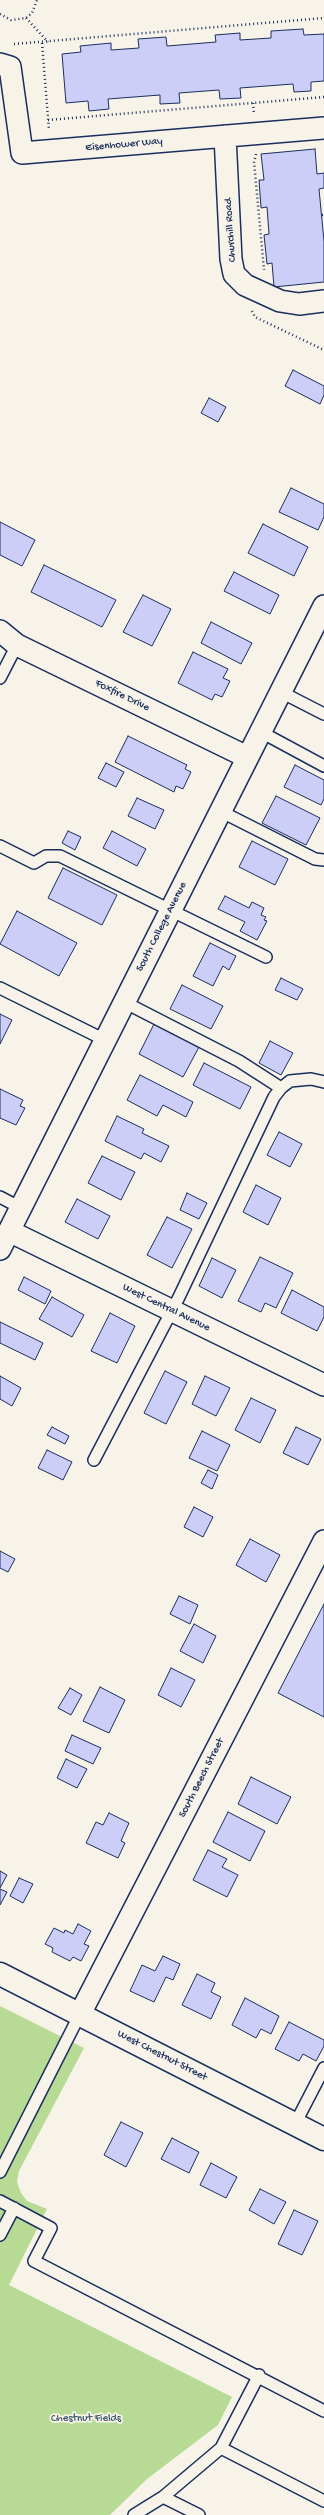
<!DOCTYPE html>
<html>
<head>
<meta charset="utf-8">
<style>
  body { margin:0 }
  canvas { display:block; background:#f7f3e8 }
</style>
</head>
<body>
<canvas width="324" height="2515"></canvas>
<script>
const ctx = document.querySelector('canvas').getContext('2d');
ctx.lineJoin = 'round';
function fillPath(path, color) {
  ctx.fillStyle = color;
  ctx.fill(path, 'evenodd');
}
function toPath(rows) {
  const path = new Path2D();
  for (const r of rows) {
    path.moveTo(r[0], r[1]);
    for (let i = 2; i < r.length; i += 2) path.lineTo(r[i], r[i + 1]);
  }
  return path;
}
function trace(path, color, width, dash) {
  ctx.strokeStyle = color;
  ctx.lineWidth = width;
  ctx.lineCap = dash ? 'butt' : 'round';
  ctx.setLineDash(dash || []);
  ctx.stroke(path);
}
function label(font, color, halo, rows, align = 'center') {
  ctx.font = font + ' "Gochi Hand",sans-serif';
  ctx.lineWidth = 3.5;
  ctx.setLineDash([]);
  ctx.textBaseline = 'middle';
  ctx.strokeStyle = halo;
  ctx.fillStyle = color;
  for (const [text, x, y, turn = 0] of rows) {
    ctx.save();
    ctx.translate(x, y);
    ctx.rotate((+turn || 0) * Math.PI / 180);
    ctx.textAlign = isNaN(turn) ? turn : align;
    if (halo) ctx.strokeText(text, 0, 0);
    ctx.fillText(text, 0, 0);
    ctx.restore();
  }
}
const green = toPath([
  [0,2006,84,2048,19,2171,17,2182,21,2193,27,2201,47,2209,9,2285,232,2397,218,2425,147,2479,110,2515,0,2515]
]);
const building = toPath([
  [303,29,304,35,324,34,324,81,311,82,311,91,294,92,293,84,240,88,241,98,220,99,219,90,179,93,180,103,160,104,160,95,108,99,109,109,89,111,88,101,66,103,62,54,81,52,80,46,111,43,111,50,139,48,138,39,166,37,167,46,216,42,215,35,240,33,240,40,271,38,271,31,303,29],
  [315,149,317,174,324,173,324,188,319,189,324,241,324,282,274,287,272,263,267,264,264,235,269,234,267,207,261,208,259,180,264,180,261,154,315,149],
  [293,370,324,386,324,395,320,404,285,386,293,370],
  [209,398,226,407,218,422,201,413,209,398],
  [291,488,324,504,324,517,318,530,279,512,291,488],
  [0,522,35,540,22,566,0,555,0,522],
  [263,524,308,547,294,576,248,553,263,524],
  [44,565,116,600,102,627,31,592,44,565],
  [234,572,279,595,270,614,224,591,234,572],
  [143,595,171,609,152,646,123,632,143,595],
  [211,622,252,643,241,664,201,643,211,622],
  [193,652,228,669,223,678,230,681,222,697,215,694,212,700,178,683,193,652],
  [128,736,187,765,185,769,191,772,183,789,176,786,174,792,115,762,128,736],
  [106,763,124,772,116,787,98,778,106,763],
  [295,765,324,780,324,799,321,805,284,787,295,765],
  [276,796,320,818,306,845,262,823,276,796],
  [137,798,164,810,155,829,128,816,137,798],
  [68,831,81,837,75,850,62,843,68,831],
  [112,831,146,849,137,866,103,848,112,831],
  [252,841,288,859,275,885,239,867,252,841],
  [63,868,117,895,102,925,48,898,63,868],
  [225,896,249,908,252,902,264,908,261,915,266,917,264,920,267,921,257,940,240,931,245,922,218,909,225,896],
  [17,911,77,943,59,976,0,944,17,911],
  [210,943,236,956,229,970,223,966,213,986,193,976,210,943],
  [281,978,303,989,297,1000,275,990,281,978],
  [182,985,223,1006,211,1029,170,1009,182,985],
  [0,1014,12,1020,0,1044,0,1014],
  [154,1024,199,1047,183,1077,139,1054,154,1024],
  [270,1041,293,1053,281,1075,259,1063,270,1041],
  [204,1063,251,1087,240,1109,193,1085,204,1063],
  [140,1075,193,1102,186,1117,163,1105,157,1116,127,1100,140,1075],
  [0,1089,23,1100,20,1106,25,1108,16,1125,0,1118,0,1089],
  [117,1116,144,1129,142,1133,169,1146,161,1162,144,1153,141,1159,105,1141,117,1116],
  [279,1132,302,1144,290,1167,267,1155,279,1132],
  [102,1156,135,1172,121,1200,88,1183,102,1156],
  [256,1185,281,1198,268,1225,243,1212,256,1185],
  [187,1193,207,1203,199,1219,180,1210,187,1193],
  [77,1199,110,1216,98,1239,65,1222,77,1199],
  [167,1217,192,1229,172,1268,147,1255,167,1217],
  [260,1257,293,1273,276,1308,265,1303,261,1312,238,1301,260,1257],
  [212,1258,236,1270,222,1298,199,1286,212,1258],
  [24,1277,51,1291,45,1304,18,1290,24,1277],
  [292,1290,324,1307,324,1317,317,1331,281,1313,292,1290],
  [52,1297,84,1315,72,1337,39,1319,52,1297],
  [110,1313,135,1326,117,1363,91,1351,110,1313],
  [0,1322,43,1343,35,1360,0,1343,0,1322],
  [165,1371,187,1382,166,1424,144,1413,165,1371],
  [0,1376,21,1388,12,1406,0,1399,0,1376],
  [205,1376,230,1388,216,1416,192,1404,205,1376],
  [251,1398,276,1410,260,1443,235,1430,251,1398],
  [52,1427,69,1436,65,1444,47,1435,52,1427],
  [296,1427,321,1439,308,1465,283,1453,296,1427],
  [202,1431,230,1445,217,1471,189,1458,202,1431],
  [47,1450,72,1462,63,1480,38,1468,47,1450],
  [208,1470,218,1475,212,1489,201,1483,208,1470],
  [194,1507,213,1517,203,1537,184,1527,194,1507],
  [250,1539,280,1555,266,1582,236,1565,250,1539],
  [0,1551,15,1559,8,1572,0,1568,0,1551],
  [179,1596,198,1605,190,1624,170,1614,179,1596],
  [324,1604,324,1717,278,1693,324,1604],
  [194,1624,216,1636,203,1663,180,1651,194,1624],
  [171,1668,195,1680,181,1707,158,1695,171,1668],
  [100,1687,125,1700,109,1733,83,1721,100,1687],
  [70,1688,82,1695,71,1715,58,1708,70,1688],
  [72,1735,101,1748,93,1764,65,1751,72,1735],
  [66,1759,87,1769,77,1788,57,1778,66,1759],
  [251,1777,291,1797,277,1824,238,1804,251,1777],
  [228,1812,265,1831,250,1861,213,1842,228,1812],
  [109,1813,129,1823,121,1841,125,1843,118,1858,86,1843,96,1822,103,1825,109,1813],
  [208,1850,227,1859,222,1867,238,1875,227,1897,193,1880,208,1850],
  [0,1871,7,1875,0,1888,0,1871],
  [19,1878,33,1884,23,1903,10,1896,19,1878],
  [0,1889,7,1892,0,1905,0,1889],
  [78,1924,91,1931,84,1944,89,1946,81,1961,73,1957,70,1961,52,1952,53,1948,45,1944,54,1928,64,1933,65,1930,73,1934,78,1924],
  [163,1956,180,1964,173,1980,166,1977,154,2002,130,1991,142,1965,155,1971,163,1956],
  [197,1974,215,1983,211,1992,221,1997,211,2019,182,2005,197,1974],
  [245,1998,279,2016,271,2034,261,2029,256,2038,232,2025,245,1998],
  [289,2022,324,2040,324,2046,316,2061,303,2054,299,2061,275,2049,289,2022],
  [121,2122,143,2133,126,2167,104,2155,121,2122],
  [172,2138,199,2152,189,2173,161,2159,172,2138],
  [211,2163,237,2177,226,2198,200,2185,211,2163],
  [260,2189,286,2202,274,2224,249,2210,260,2189],
  [294,2210,318,2221,302,2255,278,2244,294,2210]
]);
const path = toPath([
  [0,14,11,20,26,18,32,13,37,0],
  [26,18,48,42],
  [42,43,49,130],
  [14,44,324,18],
  [253,103,254,114],
  [48,120,324,97],
  [256,154,254,162,264,270],
  [322,215,324,215],
  [252,311,255,317,324,350]
]);
const service = toPath([
  [0,678,17,645],
  [281,692,324,714],
  [261,732,324,766],
  [220,811,315,859,324,860],
  [0,846,34,863,46,856,60,856,266,957],
  [0,988,105,1040],
  [124,1002,239,1061,281,1088],
  [0,1197,21,1208],
  [94,1460,179,1297,274,1097,281,1088,290,1081,311,1079,324,1082],
  [295,2124,324,2068],
  [0,2172,80,2014],
  [0,2201,51,2228,34,2261,324,2411],
  [0,2235,14,2208],
  [259,2375,221,2448,324,2501],
  [163,2497,199,2515],
  [134,2515,163,2497,221,2448]
]);
const minor = toPath([
  [0,64,10,67,22,153,324,128],
  [225,136,231,259,234,274,245,285,280,301,299,304,324,301],
  [0,631,17,645,247,757],
  [9,1231,324,1385],
  [0,1249,324,606],
  [80,2014,324,1541]
]);
const secondary = toPath([
  [0,1974,324,2139]
]);
const streetNames = [
  ["Eisenhower Way",124,145,-5],
  ["Churchill Road",231,230,-94],
  ["Foxfire Drive",122,696,26],
  ["South College Avenue",162,927,-63],
  ["West Central Avenue",166,1308,26],
  ["South Beech Street",202,1778,-63],
  ["West Chestnut Street",162,2056,27]
];
const parkNames = [
  ["Chestnut Fields",86,2419]
];
fillPath(green, '#b7da94');
fillPath(building, '#cccef7');
trace(building, '#1b2f5e', 1);
trace(service, '#1b2f5e', 14);
trace(minor, '#1b2f5e', 24);
trace(secondary, '#1b2f5e', 25);
trace(path, '#1b2f5e', 2.5, [1, 3]);
trace(service, '#f7f3e8', 11);
trace(minor, '#f7f3e8', 21);
trace(secondary, '#f7f3e8', 22);
label('11px', '#1b2f5e', '#f7f3e8', streetNames);
label('11px', '#425a6c', '#f7f3e8', parkNames);
</script>
</body>
</html>
